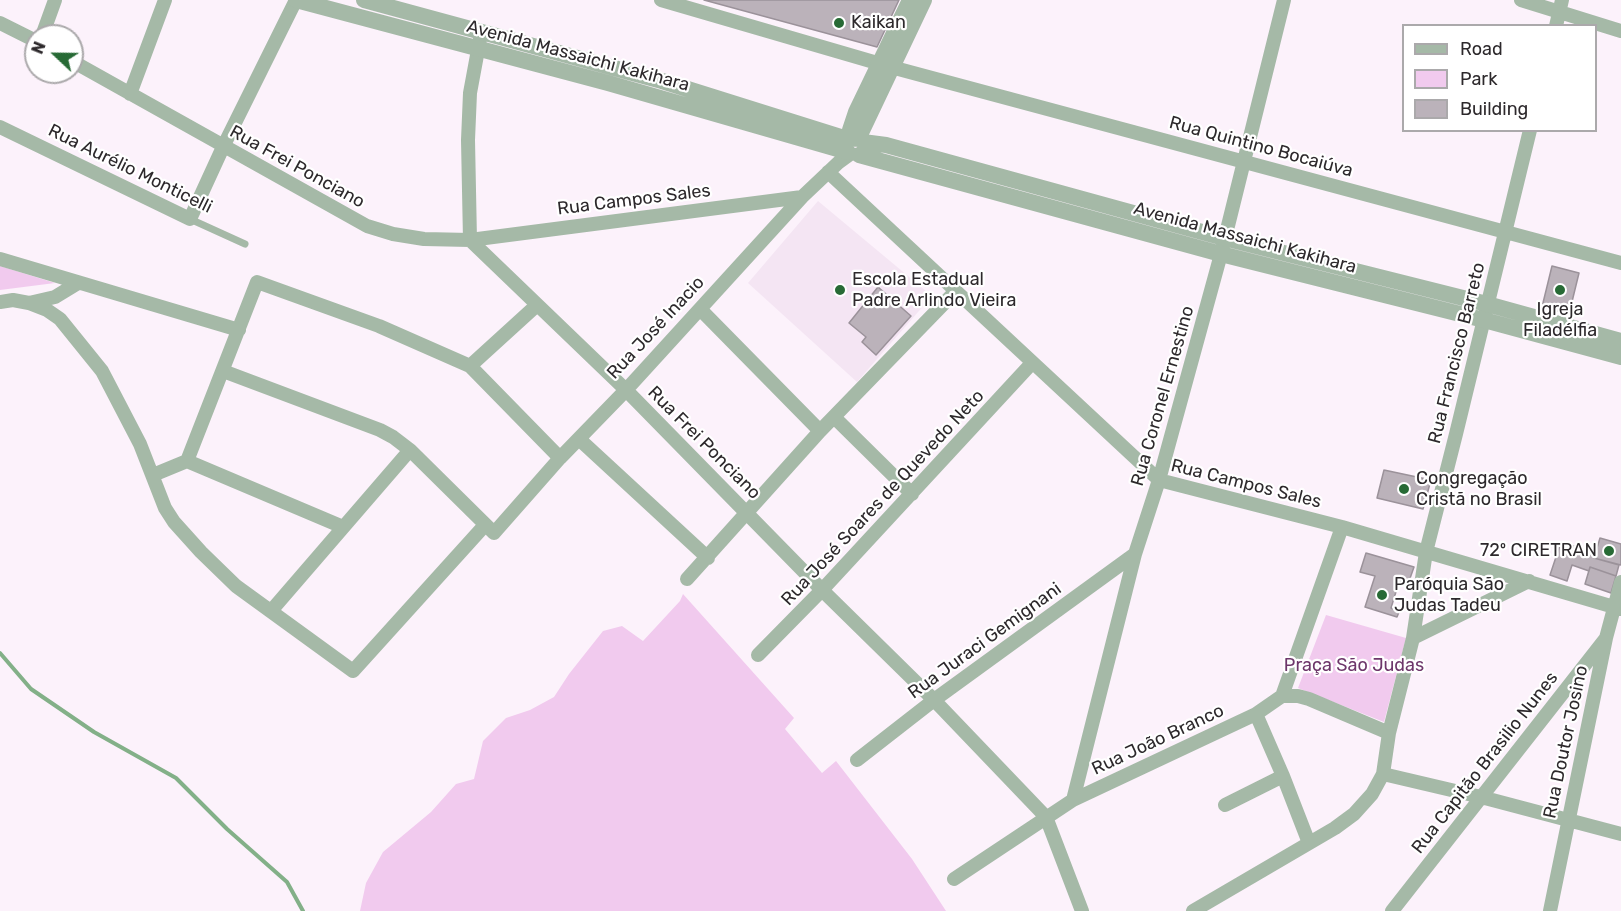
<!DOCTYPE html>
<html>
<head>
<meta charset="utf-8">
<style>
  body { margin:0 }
  #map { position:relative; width:1621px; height:911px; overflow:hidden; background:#fcf2fb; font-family:Rubik,sans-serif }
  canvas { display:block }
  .legend { position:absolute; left:1402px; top:24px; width:195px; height:108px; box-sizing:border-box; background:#fff; border:2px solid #aba9ab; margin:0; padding:8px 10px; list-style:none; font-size:18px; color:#2d292c }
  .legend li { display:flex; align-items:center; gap:12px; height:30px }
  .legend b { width:30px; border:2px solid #aba9ab }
  .north { position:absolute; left:24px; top:24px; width:60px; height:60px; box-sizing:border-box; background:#fff; border:2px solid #aba9ab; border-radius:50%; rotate:292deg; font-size:16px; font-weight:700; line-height:24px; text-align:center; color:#2d292c }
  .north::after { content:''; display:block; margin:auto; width:21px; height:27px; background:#276a35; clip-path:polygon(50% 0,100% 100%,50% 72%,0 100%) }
</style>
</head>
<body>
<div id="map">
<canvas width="1621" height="911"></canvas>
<ul class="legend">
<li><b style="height:8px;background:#a5b9a7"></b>Road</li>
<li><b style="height:16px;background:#f1caee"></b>Park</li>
<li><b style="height:16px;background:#bbb2ba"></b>Building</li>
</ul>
<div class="north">N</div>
</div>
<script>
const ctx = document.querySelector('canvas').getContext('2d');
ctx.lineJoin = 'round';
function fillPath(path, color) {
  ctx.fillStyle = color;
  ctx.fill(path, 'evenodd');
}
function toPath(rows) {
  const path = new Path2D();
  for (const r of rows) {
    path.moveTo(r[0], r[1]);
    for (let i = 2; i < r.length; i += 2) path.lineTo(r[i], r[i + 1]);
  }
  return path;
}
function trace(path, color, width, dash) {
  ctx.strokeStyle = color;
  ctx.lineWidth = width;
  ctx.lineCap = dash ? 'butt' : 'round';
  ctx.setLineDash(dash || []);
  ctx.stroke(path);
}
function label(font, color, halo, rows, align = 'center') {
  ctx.font = font + ' Rubik,sans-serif';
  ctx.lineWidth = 4.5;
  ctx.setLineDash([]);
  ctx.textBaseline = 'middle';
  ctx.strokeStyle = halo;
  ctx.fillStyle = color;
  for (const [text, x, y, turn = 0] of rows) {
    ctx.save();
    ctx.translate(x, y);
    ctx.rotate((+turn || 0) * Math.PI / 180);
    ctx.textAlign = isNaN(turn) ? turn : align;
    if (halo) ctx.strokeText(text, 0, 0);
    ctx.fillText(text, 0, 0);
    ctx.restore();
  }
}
const built = toPath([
  [818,201,932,296,857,382,748,283]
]);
const green = toPath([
  [0,266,55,283,0,290],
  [683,594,794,718,785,729,822,773,836,761,912,859,946,911,360,911,366,883,383,852,431,812,456,784,474,779,483,741,506,718,530,710,554,697,569,674,603,631,622,626,643,641,680,601],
  [1326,615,1406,638,1384,722,1298,688]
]);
const stream = toPath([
  [0,653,31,689,94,732,176,778,227,829,287,882,303,911]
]);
const building = toPath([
  [704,0,899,0,877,47,704,0],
  [1552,266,1579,273,1569,314,1542,307,1552,266],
  [878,287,911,316,876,355,862,342,866,337,849,323,878,287],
  [1384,470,1431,480,1423,509,1377,498,1384,470],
  [1600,538,1621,544,1621,565,1594,558,1600,538],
  [1561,542,1595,553,1594,558,1619,565,1616,576,1590,567,1589,571,1572,565,1567,581,1550,575,1561,542],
  [1366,553,1414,567,1408,584,1399,582,1391,608,1399,612,1397,617,1365,607,1375,576,1360,572,1366,553],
  [1590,567,1616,576,1611,593,1585,584,1590,567]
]);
const service = toPath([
  [190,219,245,244]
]);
const minor = toPath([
  [661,0,891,67,1621,263],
  [1521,0,1621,31],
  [0,23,36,41],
  [1556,26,1562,0],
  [42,36,55,0],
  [72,61,367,226,393,234,424,239,470,240,802,197],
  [130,94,165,0],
  [0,127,190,219,223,147,296,0],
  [828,172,1159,480,1342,527,1621,609],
  [470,240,626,390,822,590,934,700,1046,817,1082,911],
  [470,240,468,140,470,93,480,39],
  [0,259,239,330],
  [0,302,13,300,29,303,55,297,78,283],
  [29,303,47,310,60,319,102,371,140,444,165,508,174,522,201,552,236,586,353,671,485,525],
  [700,309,820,431],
  [470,366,537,305],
  [223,371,380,430,393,437,410,450,494,533,560,458,626,390,802,197,839,162,850,154],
  [834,417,912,494],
  [579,439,708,558],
  [187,461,343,527],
  [153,475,187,461,257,282,379,326,470,366,560,458],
  [687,579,820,431,955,292],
  [271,611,410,450],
  [1413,638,1529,581],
  [758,655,822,590,1032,363],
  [1282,696,1342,527],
  [1256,714,1283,776,1309,843],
  [857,760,934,700,1135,554],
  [1383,774,1481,797,1621,834],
  [1073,800,1135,554,1159,480,1221,254,1284,0],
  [1225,805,1283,776],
  [954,879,1073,800,1256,714,1282,696,1298,696,1309,699,1389,733],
  [1193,911,1335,828,1354,814,1372,794,1383,774,1389,733,1413,638,1426,552,1456,434,1530,130],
  [1392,911,1606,638],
  [1550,911,1606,638,1621,582]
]);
const tertiary = toPath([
  [296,0,608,83,848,152],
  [364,0,662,81,850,140],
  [853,139,850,130,856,112,910,0],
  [858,139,924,0],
  [863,142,886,145,1224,238,1487,304,1621,341],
  [859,155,1221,254,1484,320,1621,357]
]);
const markers = [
  [839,23,6,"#276a35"],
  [840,290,6,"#276a35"],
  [1560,290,6,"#276a35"],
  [1404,489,6,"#276a35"],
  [1609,551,6,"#276a35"],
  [1382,595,6,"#276a35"]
];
const poiNames = [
  ["Kaikan",851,23],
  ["Escola Estadual",852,280],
  ["Padre Arlindo Vieira",852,301],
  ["Igreja",1560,310,"center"],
  ["Filadélfia",1560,331,"center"],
  ["Congregação",1416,479],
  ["Cristã no Brasil",1416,500],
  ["72º CIRETRAN",1597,551,"right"],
  ["Paróquia São",1394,585],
  ["Judas Tadeu",1394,606]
];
const streetNames = [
  ["Avenida Massaichi Kakihara",578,56,15],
  ["Rua Quintino Bocaiúva",1261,147,15],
  ["Rua Frei Ponciano",297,167,29],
  ["Rua Aurélio Monticelli",130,169,26],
  ["Rua Campos Sales",634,200,-7],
  ["Avenida Massaichi Kakihara",1245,238,15],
  ["Rua José Inacio",656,328,-47],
  ["Rua Francisco Barreto",1457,353,-76],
  ["Rua Coronel Ernestino",1163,396,-74],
  ["Rua Frei Ponciano",704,443,45],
  ["Rua Campos Sales",1246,484,14],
  ["Rua José Soares de Quevedo Neto",883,498,-47],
  ["Rua Juraci Gemignani",985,641,-36],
  ["Rua João Branco",1158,740,-25],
  ["Rua Doutor Josino",1566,742,-78],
  ["Rua Capitão Brasilio Nunes",1485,763,-52]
];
const parkNames = [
  ["Praça São Judas",1354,666]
];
fillPath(built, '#f4e5f3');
fillPath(green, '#f1caee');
trace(stream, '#83b088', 4);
fillPath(building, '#bbb2ba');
trace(building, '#9b929a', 1.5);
trace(service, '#a5b9a7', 7);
trace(minor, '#a5b9a7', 14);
trace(tertiary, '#a5b9a7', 16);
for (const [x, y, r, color] of markers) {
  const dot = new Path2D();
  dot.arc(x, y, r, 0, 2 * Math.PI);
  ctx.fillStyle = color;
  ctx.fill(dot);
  trace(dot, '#fff', 2);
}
label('18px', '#2d292c', '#fff', poiNames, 'left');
label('18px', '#2d292c', '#fff', streetNames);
label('18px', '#6d366a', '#fff', parkNames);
</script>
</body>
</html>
